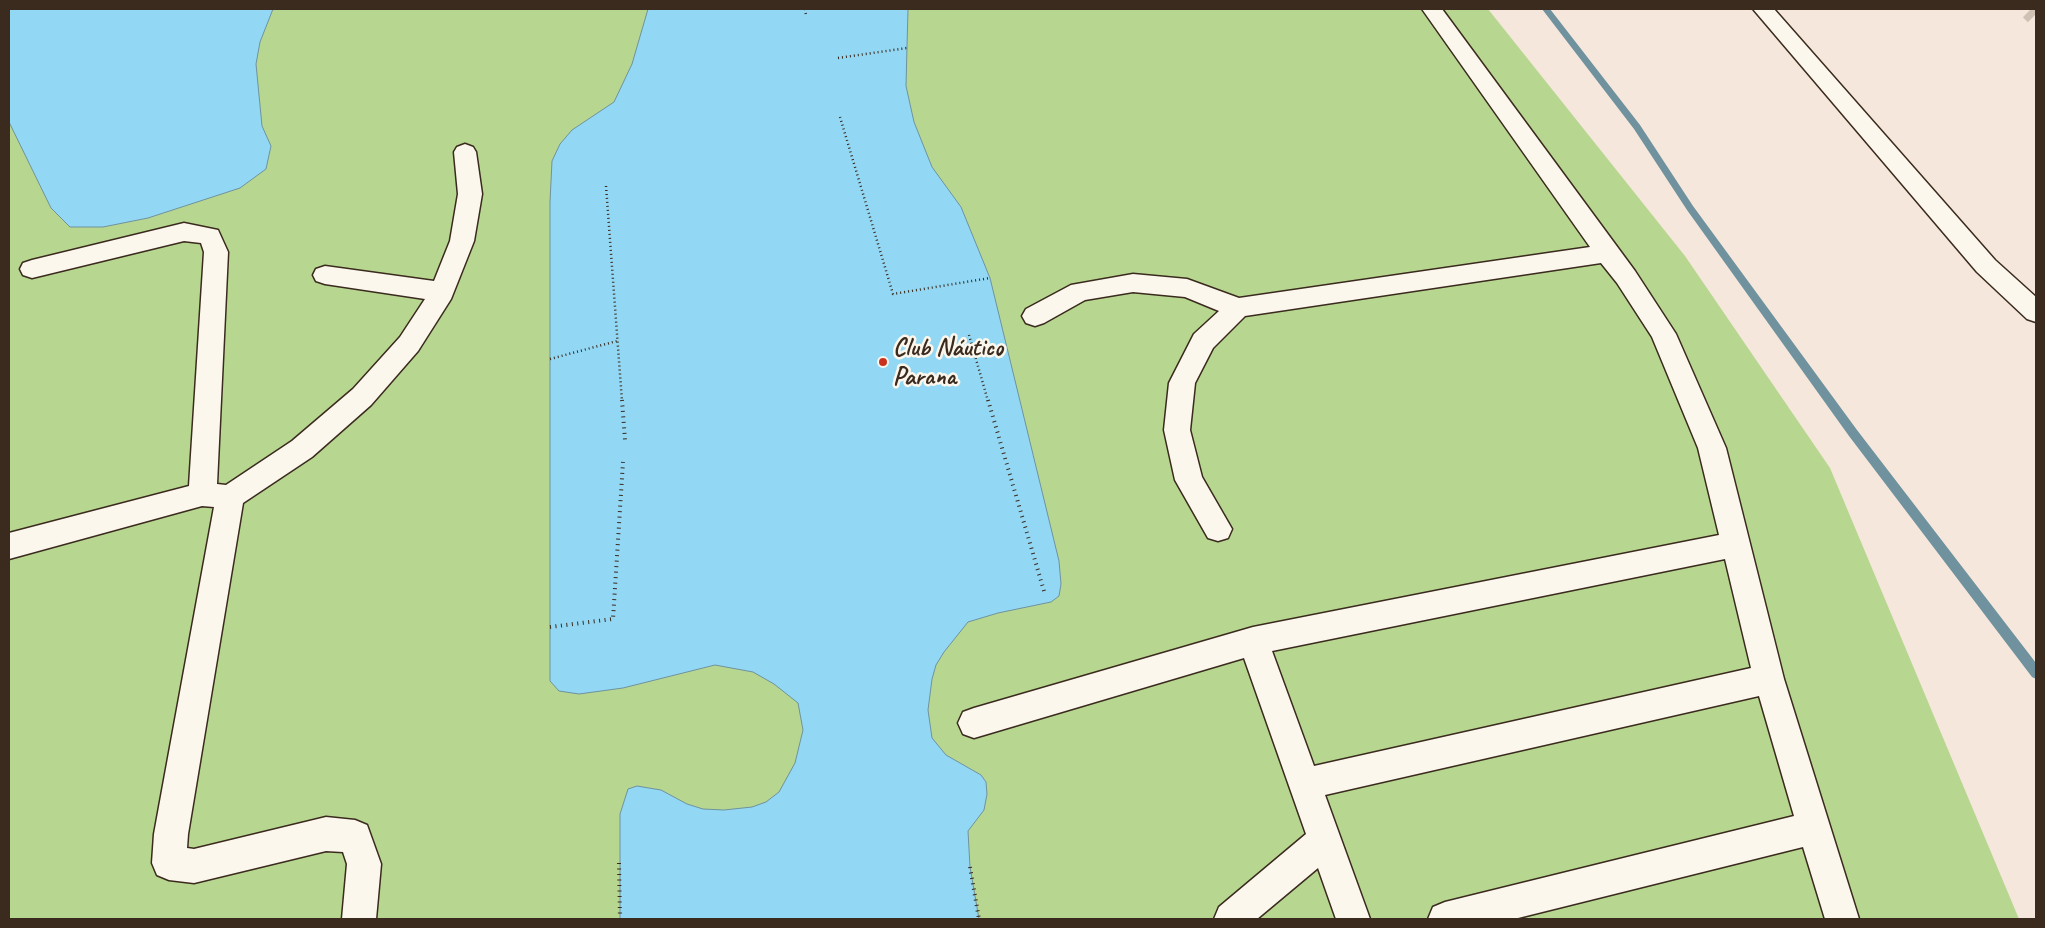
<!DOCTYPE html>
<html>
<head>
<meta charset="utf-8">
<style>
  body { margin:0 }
  #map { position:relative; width:2045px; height:928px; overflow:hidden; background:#f5e7db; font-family:Caveat,sans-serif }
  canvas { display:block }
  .frame { position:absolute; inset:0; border:10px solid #3b2a1e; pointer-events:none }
</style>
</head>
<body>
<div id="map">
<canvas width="2045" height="928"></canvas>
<div class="frame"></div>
</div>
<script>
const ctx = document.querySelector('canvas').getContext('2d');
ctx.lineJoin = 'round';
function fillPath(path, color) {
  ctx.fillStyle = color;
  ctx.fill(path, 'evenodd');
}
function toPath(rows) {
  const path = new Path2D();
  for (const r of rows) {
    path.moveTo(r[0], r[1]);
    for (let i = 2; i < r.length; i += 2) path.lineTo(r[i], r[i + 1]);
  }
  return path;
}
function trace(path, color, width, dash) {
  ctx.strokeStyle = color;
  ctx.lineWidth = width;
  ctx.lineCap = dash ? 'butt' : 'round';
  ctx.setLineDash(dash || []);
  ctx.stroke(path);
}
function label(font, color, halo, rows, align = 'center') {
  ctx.font = font + ' Caveat,sans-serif';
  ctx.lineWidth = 5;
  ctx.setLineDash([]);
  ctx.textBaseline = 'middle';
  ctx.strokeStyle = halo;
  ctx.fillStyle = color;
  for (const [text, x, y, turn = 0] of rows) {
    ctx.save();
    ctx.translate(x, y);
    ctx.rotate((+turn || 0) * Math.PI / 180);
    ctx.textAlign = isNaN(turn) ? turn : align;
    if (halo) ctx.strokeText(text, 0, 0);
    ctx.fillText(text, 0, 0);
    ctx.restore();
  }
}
const green = toPath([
  [9,9,1488,9,1685,256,1830,468,2019,919,9,919]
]);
const water = toPath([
  [9,9,273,9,260,42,256,64,262,126,271,146,266,169,240,188,148,218,103,227,70,227,51,208,9,122,9,9],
  [648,9,908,9,906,86,914,122,932,167,961,207,990,278,1059,561,1061,584,1059,596,1051,602,998,613,968,622,944,652,936,665,932,679,928,710,932,738,946,755,981,775,986,782,987,794,984,810,968,831,970,867,979,919,620,919,620,814,628,789,637,786,661,790,687,804,703,809,724,810,752,807,766,802,779,792,795,763,803,730,798,703,774,684,753,672,715,665,623,688,579,694,559,691,550,681,550,202,552,161,560,144,572,130,614,102,632,64,648,9]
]);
const stream = toPath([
  [1542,9,1550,9,1640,125,1693,206,1857,430,2036,663,2036,679,2032,677,1849,436,1687,210,1634,129,1542,9]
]);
const highwayTunnel = toPath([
  [2031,9,2036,14]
]);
const pathFar1 = toPath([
  [805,9,806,15],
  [838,58,907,48],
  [840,117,893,294,990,278],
  [606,186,622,401],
  [969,335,988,401],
  [550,359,617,341]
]);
const path = toPath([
  [622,400,625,440],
  [988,400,1044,591],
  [550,627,613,619,623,462],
  [619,863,620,919],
  [970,867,979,919]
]);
const minor = toPath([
  [1422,9,1442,9,1635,271,1676,334,1726,448,1784,679,1859,919,1825,919,1803,847,1514,919,1428,919,1433,907,1445,902,1794,816,1759,696,1325,795,1370,919,1336,919,1318,868,1257,919,1214,919,1219,907,1306,834,1244,658,974,738,963,734,958,723,963,712,974,708,1253,627,1719,535,1698,448,1652,337,1617,283,1601,263,1245,316,1213,348,1195,383,1190,430,1202,477,1232,529,1228,538,1218,541,1208,538,1175,480,1164,430,1169,383,1194,334,1219,311,1185,297,1133,292,1085,300,1044,323,1035,326,1026,323,1022,316,1026,309,1071,285,1133,274,1187,279,1239,298,1590,247,1422,9],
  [1725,559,1751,668,1314,766,1272,651,1725,559],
  [1753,9,1774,9,1995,260,2036,297,2036,322,2027,319,1977,272,1753,9],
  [465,144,473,147,476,152,482,194,474,241,451,299,418,351,371,405,312,457,243,503,188,834,187,848,194,849,326,817,355,820,367,825,381,864,376,919,342,919,347,864,343,852,326,851,194,883,169,880,157,875,152,863,154,834,214,507,202,506,9,559,9,533,189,486,204,252,201,243,184,241,32,278,23,275,20,269,23,263,32,260,184,223,218,230,228,252,217,484,226,485,292,441,353,389,400,337,425,299,325,284,316,281,313,275,316,269,325,266,434,281,450,241,458,194,454,152,457,147,465,144]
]);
const markers = [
  [883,362,5,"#c8321e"]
];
const poiNames = [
  ["Club Náutico",893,348],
  ["Parana",893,377]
];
fillPath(green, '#b7d791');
fillPath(water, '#92d8f4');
trace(water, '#6f929e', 1);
fillPath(stream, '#6f929e');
trace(highwayTunnel, '#d0c1b5', 23, [23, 11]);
trace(minor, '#3b2a1e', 3);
trace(pathFar1, '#3b2a1e', 2.5, [1, 3]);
trace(path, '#3b2a1e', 4, [1, 4.5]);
fillPath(minor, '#fbf7ec');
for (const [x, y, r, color] of markers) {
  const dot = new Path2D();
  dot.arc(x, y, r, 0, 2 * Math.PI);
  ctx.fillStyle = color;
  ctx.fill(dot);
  trace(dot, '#fbf7ec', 2);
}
label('bold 25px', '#3b2a1e', '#fbf7ec', poiNames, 'left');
</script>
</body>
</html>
